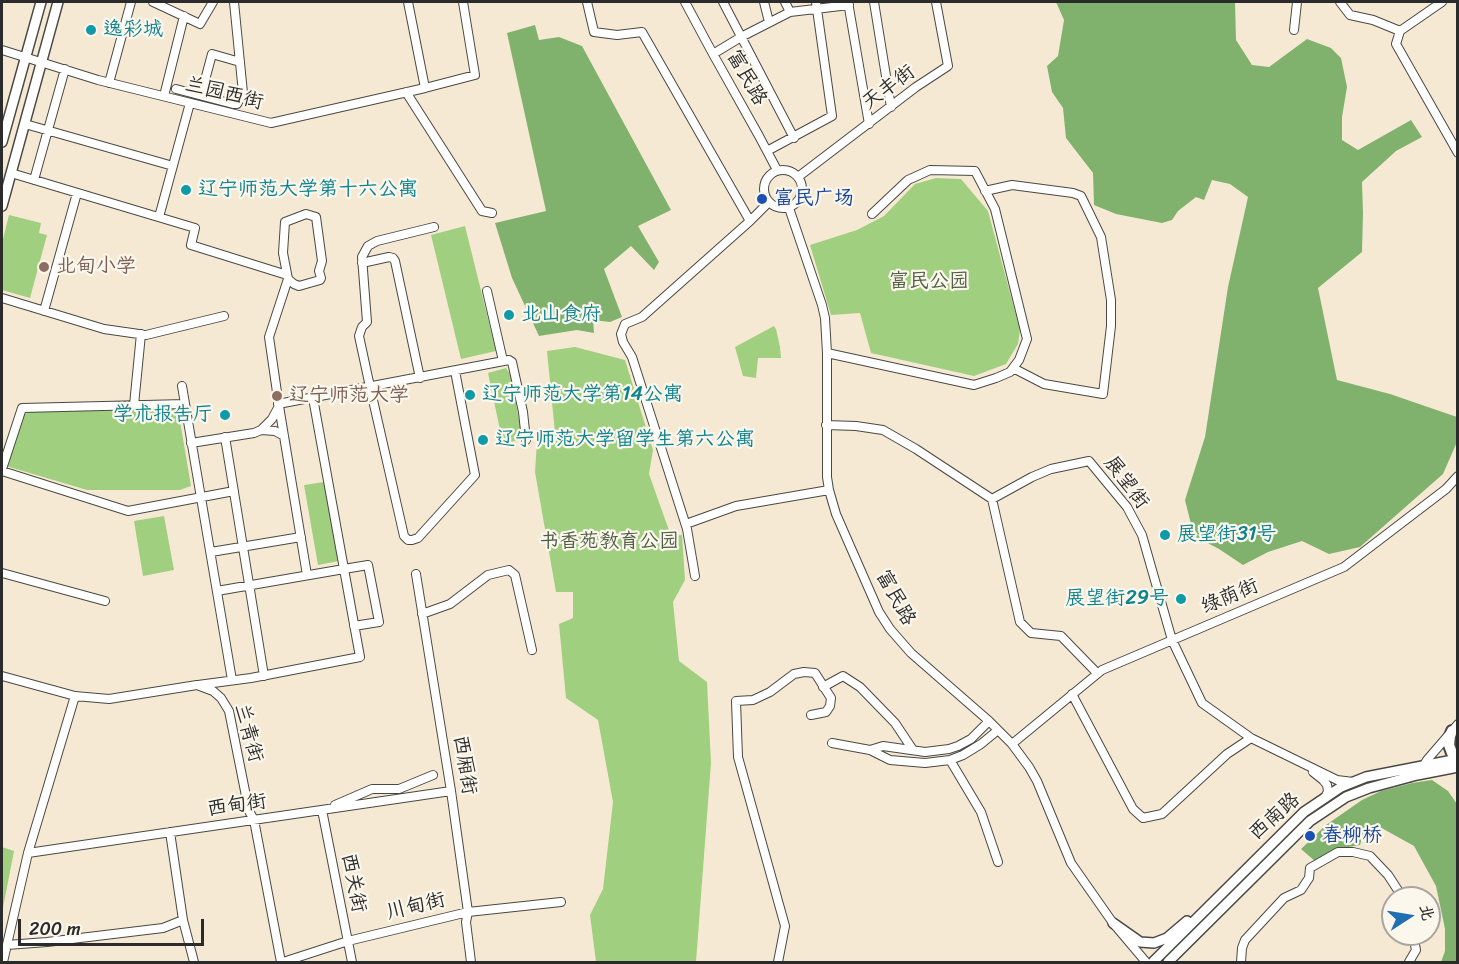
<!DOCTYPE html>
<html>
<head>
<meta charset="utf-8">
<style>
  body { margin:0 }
  #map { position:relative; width:1459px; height:964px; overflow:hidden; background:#f6e9d3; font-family:Sriracha,"LXGW WenKai TC",sans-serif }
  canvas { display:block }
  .frame { position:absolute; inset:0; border:3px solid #2b2b2b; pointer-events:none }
  .north { position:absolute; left:1381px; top:886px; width:60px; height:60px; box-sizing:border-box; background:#fbf7ec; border:2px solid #a8a59f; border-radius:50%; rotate:78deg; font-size:16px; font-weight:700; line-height:24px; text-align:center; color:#2b2b2b }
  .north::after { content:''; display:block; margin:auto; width:21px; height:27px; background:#1f6fb2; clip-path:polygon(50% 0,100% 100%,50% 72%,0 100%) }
  .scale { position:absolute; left:18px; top:919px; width:186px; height:27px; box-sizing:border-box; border:3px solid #2b2b2b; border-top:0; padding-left:8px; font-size:18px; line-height:21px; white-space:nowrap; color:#2b2b2b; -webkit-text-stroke:4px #fbf7ec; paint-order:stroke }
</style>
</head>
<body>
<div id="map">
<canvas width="1459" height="964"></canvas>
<div class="frame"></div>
<div class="north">北</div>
<div class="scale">200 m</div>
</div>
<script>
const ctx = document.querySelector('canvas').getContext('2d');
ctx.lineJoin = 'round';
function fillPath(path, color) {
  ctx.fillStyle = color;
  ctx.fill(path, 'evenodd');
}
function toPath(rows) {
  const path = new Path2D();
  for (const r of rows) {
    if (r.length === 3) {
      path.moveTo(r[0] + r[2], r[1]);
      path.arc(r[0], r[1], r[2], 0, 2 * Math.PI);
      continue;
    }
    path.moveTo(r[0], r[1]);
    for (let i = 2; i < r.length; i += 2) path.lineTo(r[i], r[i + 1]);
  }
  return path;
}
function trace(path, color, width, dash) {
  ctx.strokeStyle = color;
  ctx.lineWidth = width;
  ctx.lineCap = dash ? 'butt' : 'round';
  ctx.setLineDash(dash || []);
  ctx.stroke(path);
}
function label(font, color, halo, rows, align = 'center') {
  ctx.font = font + ' Sriracha,"LXGW WenKai TC",sans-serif';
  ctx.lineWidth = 4.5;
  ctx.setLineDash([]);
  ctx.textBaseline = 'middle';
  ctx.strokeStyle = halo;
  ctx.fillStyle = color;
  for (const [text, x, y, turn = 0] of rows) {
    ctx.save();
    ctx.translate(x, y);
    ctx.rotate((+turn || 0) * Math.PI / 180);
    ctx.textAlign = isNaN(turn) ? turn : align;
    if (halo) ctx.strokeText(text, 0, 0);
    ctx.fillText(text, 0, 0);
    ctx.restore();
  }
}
const green = toPath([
  [936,178,961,179,988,211,1020,330,1018,344,1006,364,974,376,871,353,860,313,831,315,810,245,857,230,884,216,915,184],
  [9,215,41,223,39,233,47,235,30,298,2,290,2,243],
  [465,226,496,351,461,359,431,235],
  [774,326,776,329,780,347,781,358,758,358,756,378,743,376,735,347],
  [575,347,625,360,653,450,649,474,671,536,682,535,685,580,673,602,679,661,707,682,711,763,696,962,596,962,590,915,603,889,613,802,598,720,566,698,559,624,573,618,573,592,556,592,535,472,537,441,556,443,547,351],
  [506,368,511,376,519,420,522,439,503,444,488,373],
  [174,409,179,415,191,486,180,490,87,490,6,466,24,414,30,412],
  [324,482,339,561,318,565,304,485],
  [164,516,174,570,143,576,134,521],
  [2,847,14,851,2,913]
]);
const forest = toPath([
  [1056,2,1235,2,1236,40,1252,65,1269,67,1307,39,1331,48,1341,58,1347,87,1342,117,1342,140,1358,150,1411,120,1422,137,1396,151,1362,182,1363,213,1362,252,1318,288,1337,380,1390,394,1457,417,1457,442,1443,474,1360,547,1329,554,1302,541,1268,552,1243,565,1219,549,1194,536,1185,500,1205,437,1228,287,1248,197,1230,184,1212,180,1204,200,1196,197,1178,211,1172,220,1162,223,1116,214,1094,205,1093,173,1066,138,1063,108,1052,92,1047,66,1058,56,1064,20],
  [535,25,539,40,559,37,582,46,671,210,638,226,659,262,654,270,631,246,604,269,622,317,610,322,593,320,594,333,577,330,539,336,512,278,495,223,546,211,507,33],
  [1432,780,1448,791,1457,804,1457,962,1441,962,1445,951,1445,929,1436,886,1414,846,1378,826,1366,825,1360,845,1332,850,1316,862,1301,849,1326,825,1362,800,1381,791,1412,783]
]);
const minor = toPath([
  [153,2,200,24,213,2],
  [587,2,594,32,617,35,642,32,750,221],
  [685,2,713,54,759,136,777,170],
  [723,2,794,138],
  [764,2,769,22],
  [785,2,790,12],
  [848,2,869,124],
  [874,2,891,107],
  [1340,2,1350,15,1373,20,1400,31],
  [1442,2,1400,31,1396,44,1458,153],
  [1294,30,1297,2],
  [2,50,98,80,271,123,425,88,408,2],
  [713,54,741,37,790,12,849,5],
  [109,83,131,2],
  [425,88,475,75,463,2],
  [176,89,233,104,237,104,243,93,234,2],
  [406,92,482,211,492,213],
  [201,95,212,54,240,62],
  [164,96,184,16],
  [25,124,173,166],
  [767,151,832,116,816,2],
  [783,189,19],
  [11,173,195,228,191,245,287,275],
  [798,177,916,87,948,66,936,2],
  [34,180,65,69],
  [985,191,1012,185,1073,193,1081,196,1101,237,1111,300,1111,326,1103,394,1044,384,1013,368],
  [789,208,822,305,825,318,827,353,827,477,829,490,836,514,879,612,890,629,911,653,989,721,1012,744,1029,767,1037,781,1071,863,1113,923,1146,962],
  [159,217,190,103],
  [434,227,377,241,368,246,362,257,367,322,362,327,359,336,370,387,404,536,408,540,412,540,418,538,475,475,455,371],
  [362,263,389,257,393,258,395,261,420,378],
  [288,279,294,284,299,286,320,280,321,278,319,271,322,261,316,217,306,214,285,222,283,253,288,279,269,337,279,406,307,575],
  [487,291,503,361],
  [2,298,104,329,146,335,224,316],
  [44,311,77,193],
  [827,353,974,385,996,378,1010,372,1019,360,1027,339,995,209,975,171,930,170,908,180,872,214],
  [182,386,232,680],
  [278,404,509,360,512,362,523,412,526,440],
  [134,405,141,334],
  [826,425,856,426,883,430,916,449,992,499,1032,477,1051,469,1089,461,1127,507,1142,535,1172,640,1202,703,1251,738,1337,780,1353,782],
  [261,430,275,431,284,436],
  [225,437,264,676],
  [191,443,254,433,261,430,272,419,279,406],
  [2,469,22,408,185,404],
  [2,471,128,511,234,491],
  [992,499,1020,622,1031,633,1061,636,1097,673],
  [686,524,736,506,829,490],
  [211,552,301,537],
  [2,573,105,601],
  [416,574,451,791,468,912,466,922,471,962],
  [695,576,687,529,632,357,623,342,621,334,625,324,642,317,750,221,769,202],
  [217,591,344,569,313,398],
  [422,614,450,604,488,575,509,570,515,575,532,650],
  [2,676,75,696,109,699,197,685,213,691,221,698,229,711,249,811,254,820,281,962],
  [198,685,251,678,360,657,344,569,368,565,379,622,354,626],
  [823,687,843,676,860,687,895,723,913,750],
  [1072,694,1133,809,1143,818,1162,814,1227,754,1251,738],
  [832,743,870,750,890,760,925,763,950,760,963,755,981,744,998,730],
  [1012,744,1102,670,1344,567,1446,489,1458,476],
  [870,750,883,746,925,752,949,749,958,746,971,739,989,721],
  [950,760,981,812,998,862],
  [1424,765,1427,760,1458,724],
  [1313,772,1323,780,1327,785,1328,791,1325,798],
  [335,805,372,789,399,789,433,775],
  [322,810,352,962],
  [170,832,183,920,194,962],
  [28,853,451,791],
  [7,945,47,942,163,928,183,920],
  [3,962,28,853,75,696],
  [283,962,348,941,468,912,561,902],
  [778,962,785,926,738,757,736,701,753,700,770,692,794,674,804,672,815,673,831,698,830,706,826,712,811,715],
  [1241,962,1242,948,1245,940,1284,898,1301,890,1309,878,1310,868,1338,852,1353,852,1370,856,1388,875,1403,898],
  [1409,962,1416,950,1413,934]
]);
const major = toPath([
  [2,142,41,2],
  [2,206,58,2],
  [1113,923,1140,942,1154,943,1167,938,1187,921],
  [1153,962,1304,812,1341,787,1366,777,1458,759],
  [1168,962,1310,821,1346,797,1369,788,1417,775,1458,767]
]);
const highway = toPath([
  [1452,731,1450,736,1449,745,1452,753,1458,759]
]);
const markers = [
  [91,30,6,"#0f9aa8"],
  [186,190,6,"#0f9aa8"],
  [762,199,6,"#1a4fb4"],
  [44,267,6,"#8d6e63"],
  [509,315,6,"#0f9aa8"],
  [470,395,6,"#0f9aa8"],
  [277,396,6,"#8d6e63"],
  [225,415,6,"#0f9aa8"],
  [483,440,6,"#0f9aa8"],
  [1165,535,6,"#0f9aa8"],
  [1181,599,6,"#0f9aa8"],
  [1310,836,6,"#1a4fb4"]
];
const cultureNames = [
  ["逸彩城",103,30],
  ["辽宁师范大学第十六公寓",198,190],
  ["北山食府",521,315],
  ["辽宁师范大学第14公寓",482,395],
  ["学术报告厅",213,415,"right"],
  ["辽宁师范大学留学生第六公寓",495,440],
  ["展望街31号",1177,535],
  ["展望街29号",1169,599,"right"]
];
const streetNames = [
  ["富民路",746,78,60],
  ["天丰街",889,88,-37],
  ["兰园西街",224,94,14],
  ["展望街",1126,483,53],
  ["绿荫街",1230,597,-23],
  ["富民路",895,598,61],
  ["兰青街",248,733,75],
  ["西厢街",464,765,81],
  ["西甸街",237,806,-8],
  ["西南路",1275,817,-42],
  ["西关街",353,883,79],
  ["川甸街",416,907,-14]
];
const transitNames = [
  ["富民广场",774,199],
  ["春柳桥",1322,836]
];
const educationNames = [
  ["北甸小学",56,267],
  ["辽宁师范大学",289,396]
];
const parkNames = [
  ["富民公园",929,282],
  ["书香苑教育公园",609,542]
];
fillPath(green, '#a0d07f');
fillPath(forest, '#80b26e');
trace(minor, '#494844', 10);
trace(major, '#494844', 12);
trace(highway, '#494844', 14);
trace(minor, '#fff', 8);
trace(major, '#fff', 9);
trace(highway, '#fff', 10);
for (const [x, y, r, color] of markers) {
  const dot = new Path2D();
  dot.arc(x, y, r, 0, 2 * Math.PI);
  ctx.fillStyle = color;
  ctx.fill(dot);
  trace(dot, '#fbf7ec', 2);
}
label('20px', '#0d838f', '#fbf7ec', cultureNames, 'left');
label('20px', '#2b2b2b', '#fbf7ec', streetNames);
label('20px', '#164399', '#fbf7ec', transitNames, 'left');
label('20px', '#785e54', '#fbf7ec', educationNames, 'left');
label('20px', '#4e5d44', '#fbf7ec', parkNames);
</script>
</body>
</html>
